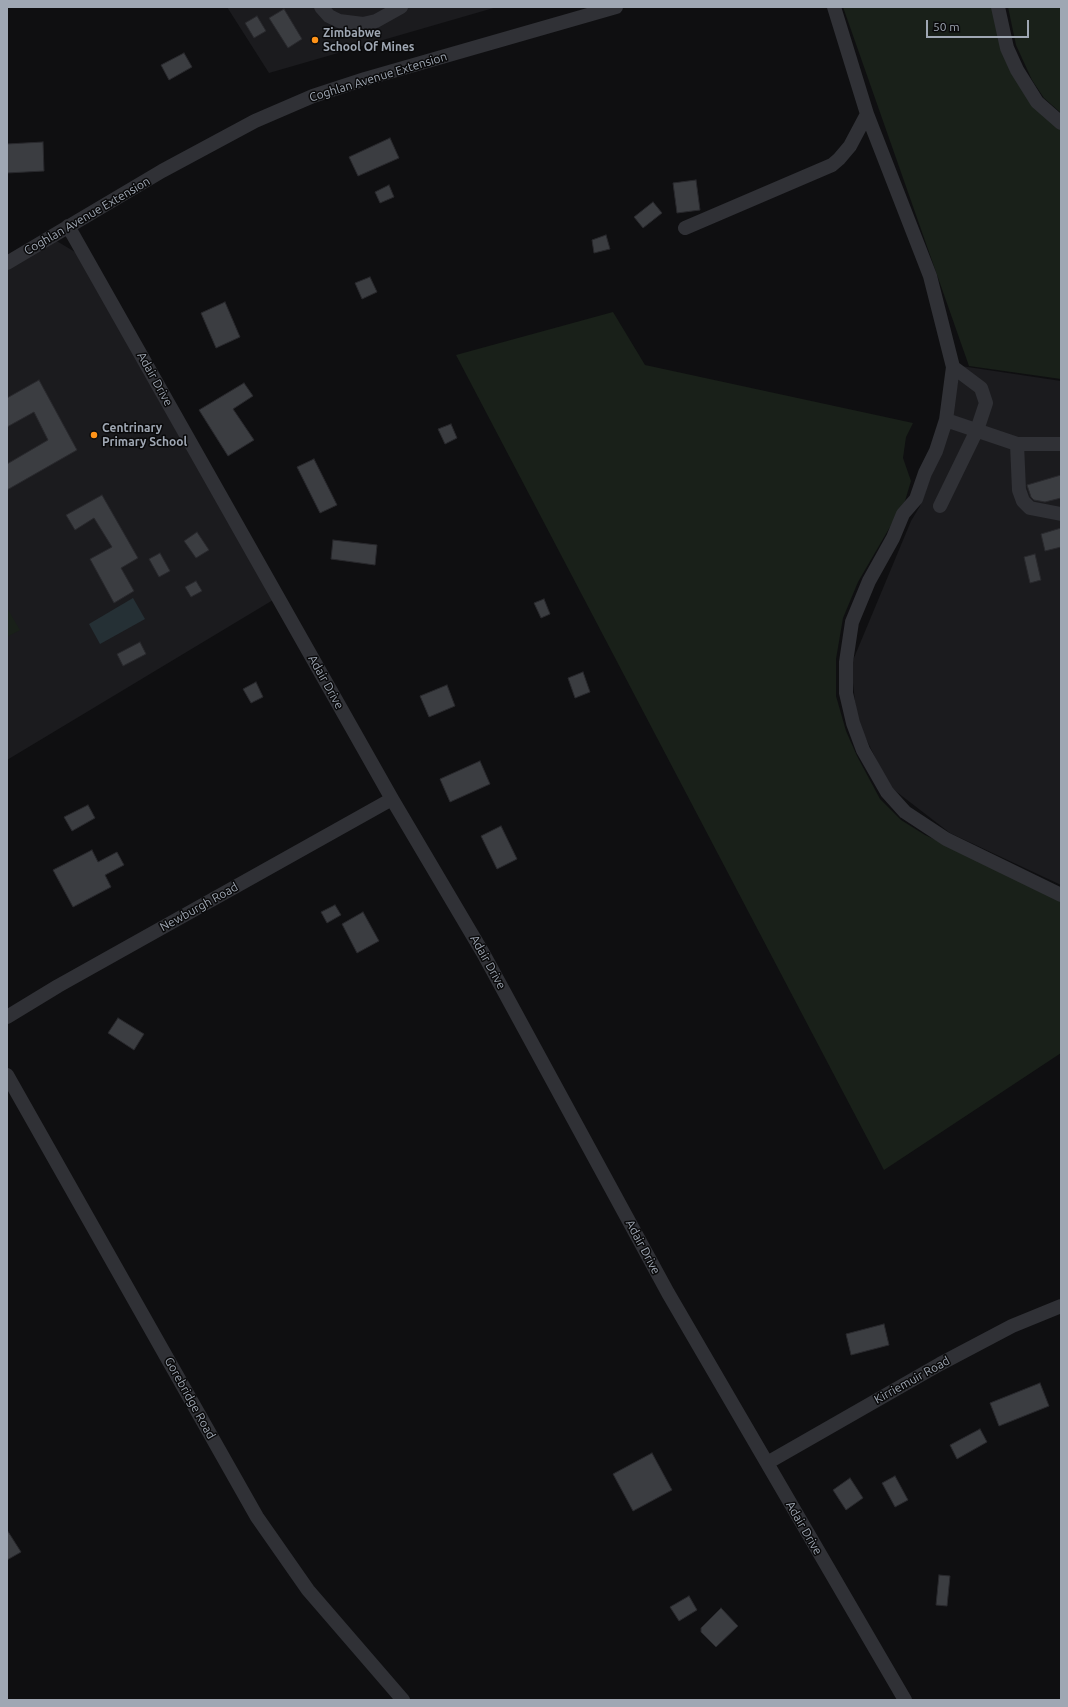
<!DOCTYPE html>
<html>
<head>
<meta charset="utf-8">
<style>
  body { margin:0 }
  #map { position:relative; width:1068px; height:1707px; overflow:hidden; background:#0f0f11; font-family:Ubuntu,sans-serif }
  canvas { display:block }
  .frame { position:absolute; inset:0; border:8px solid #9fa7b3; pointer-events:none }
  .scale { position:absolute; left:926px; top:20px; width:103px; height:18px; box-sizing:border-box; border:2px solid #9fa7b3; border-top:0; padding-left:5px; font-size:12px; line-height:14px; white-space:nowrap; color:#9fa7b3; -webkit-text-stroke:3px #0a0a0b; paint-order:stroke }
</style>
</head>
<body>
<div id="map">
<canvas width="1068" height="1707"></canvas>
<div class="frame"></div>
<div class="scale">50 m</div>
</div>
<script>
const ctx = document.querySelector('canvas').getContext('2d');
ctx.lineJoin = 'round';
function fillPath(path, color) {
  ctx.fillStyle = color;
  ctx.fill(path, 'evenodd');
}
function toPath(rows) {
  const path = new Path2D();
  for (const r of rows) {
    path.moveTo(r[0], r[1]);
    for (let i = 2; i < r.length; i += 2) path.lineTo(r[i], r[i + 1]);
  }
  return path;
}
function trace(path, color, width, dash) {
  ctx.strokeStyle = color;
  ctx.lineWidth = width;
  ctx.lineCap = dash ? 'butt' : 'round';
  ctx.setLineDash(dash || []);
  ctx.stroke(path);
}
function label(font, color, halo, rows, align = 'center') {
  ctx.font = font + ' Ubuntu,sans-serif';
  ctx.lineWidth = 3;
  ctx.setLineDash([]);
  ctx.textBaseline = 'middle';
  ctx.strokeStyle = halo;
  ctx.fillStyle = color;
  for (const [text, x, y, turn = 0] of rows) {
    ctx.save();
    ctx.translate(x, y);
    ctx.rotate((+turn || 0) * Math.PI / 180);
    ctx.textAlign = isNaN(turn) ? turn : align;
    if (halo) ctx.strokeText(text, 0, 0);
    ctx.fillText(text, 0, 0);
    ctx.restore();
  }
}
const built = toPath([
  [227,7,497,7,269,73],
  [55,240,80,255,273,600,7,760,7,269],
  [961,366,1061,381,1061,885,950,833,889,786,857,720,851,665,911,521,920,506,949,427]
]);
const green = toPath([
  [843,7,992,7,1001,50,1061,129,1061,379,969,366],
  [1008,7,1061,7,1061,113,1044,98,1032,80,1016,45],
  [613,312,645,365,913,423,906,437,903,458,911,481,905,501,858,582,843,618,836,659,836,696,846,731,857,756,880,799,901,820,925,835,1061,897,1061,1053,884,1170,456,355],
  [7,608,20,630,7,637]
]);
const water = toPath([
  [133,598,145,619,100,644,89,624]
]);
const building = toPath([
  [284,9,302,39,288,48,269,18,284,9],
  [257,16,266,31,254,38,245,23,257,16],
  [184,53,192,67,169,80,161,65,184,53],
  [390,138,399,158,358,176,349,157,390,138],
  [43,142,44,171,7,173,7,144,43,142],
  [696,180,700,210,677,213,673,183,696,180],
  [389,185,394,197,380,203,375,192,389,185],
  [653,202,662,213,643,228,634,217,653,202],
  [606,235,610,249,594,253,592,240,606,235],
  [370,277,377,292,362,299,355,283,370,277],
  [225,302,240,337,216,348,201,313,225,302],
  [39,380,77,450,7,490,7,464,48,440,34,412,7,427,7,398,39,380],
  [244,383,253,396,233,409,254,440,228,456,199,410,244,383],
  [451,424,457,438,445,444,438,429,451,424],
  [314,459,337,505,320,513,297,467,314,459],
  [1061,475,1061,498,1045,502,1034,500,1031,497,1027,485,1061,475],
  [102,495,138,558,121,568,134,591,114,603,90,559,112,547,94,518,75,530,66,515,102,495],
  [1061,528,1061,547,1045,551,1041,534,1061,528],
  [197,532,209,550,196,558,184,541,197,532],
  [333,540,377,545,375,565,331,559,333,540],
  [160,553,170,571,159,577,149,559,160,553],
  [1035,554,1041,580,1030,583,1024,557,1035,554],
  [196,581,202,591,191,597,185,587,196,581],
  [544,599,550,614,541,618,534,603,544,599],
  [140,642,146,654,123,666,117,654,140,642],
  [583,672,590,692,575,698,568,678,583,672],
  [256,682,263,697,251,703,243,689,256,682],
  [447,685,455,706,429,717,420,696,447,685],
  [480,761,490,784,450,802,440,779,480,761],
  [88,805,95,818,72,831,64,817,88,805],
  [501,826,517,859,497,869,481,836,501,826],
  [92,850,98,862,117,852,124,865,105,875,111,887,73,907,53,870,92,850],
  [335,905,341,915,327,923,321,912,335,905],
  [363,912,379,941,357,953,342,924,363,912],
  [118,1018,144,1034,134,1050,108,1033,118,1018],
  [884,1324,889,1345,851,1355,846,1334,884,1324],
  [1040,1383,1049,1406,999,1426,990,1403,1040,1383],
  [980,1429,987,1442,957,1459,950,1445,980,1429],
  [652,1453,672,1490,633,1511,613,1474,652,1453],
  [895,1476,908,1500,895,1507,882,1483,895,1476],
  [850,1478,863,1498,846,1510,833,1490,850,1478],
  [7,1530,21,1552,7,1560,7,1530],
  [939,1575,950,1576,947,1606,936,1605,939,1575],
  [689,1596,697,1610,679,1621,670,1607,689,1596],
  [721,1608,738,1626,716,1647,701,1632,701,1628,721,1608]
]);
const minor = toPath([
  [321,7,329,16,339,21,363,24,376,21,401,7],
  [834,7,867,114,930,276,953,367,946,420,936,451,925,473,916,499,903,514,893,538,869,581,852,622,846,662,846,693,853,723,863,750,887,792,905,812,946,839,1061,895],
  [998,7,1007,48,1017,70,1037,102,1061,123],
  [68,226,392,799,483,953,668,1293,905,1700],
  [685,228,832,165,839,159,850,146,867,114],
  [7,263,162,171,255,121,313,96,365,79,616,7],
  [946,420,1017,444,1061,444],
  [1017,444,1019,490,1023,501,1030,508,1061,514],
  [940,506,977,430,986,403,981,388,953,367],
  [7,1017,58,986,392,799],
  [7,1075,257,1517,308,1590,403,1700],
  [767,1463,940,1364,1012,1326,1061,1306]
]);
const markers = [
  [315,40,4,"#ff9318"],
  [94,435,4,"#ff9318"]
];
const poiNames = [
  ["Zimbabwe",323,33],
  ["School Of Mines",323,47],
  ["Centrinary",102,428],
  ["Primary School",102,442]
];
const streetNames = [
  ["Coghlan Avenue Extension",378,77,-17],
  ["Coghlan Avenue Extension",87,216,-30],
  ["Adair Drive",155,379,61],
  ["Adair Drive",326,682,61],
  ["Newburgh Road",199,907,-29],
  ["Adair Drive",488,962,61],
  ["Adair Drive",643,1247,62],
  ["Kirriemuir Road",912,1380,-29],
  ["Gorebridge Road",190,1398,61],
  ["Adair Drive",804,1528,60]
];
fillPath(built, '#1b1b1e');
fillPath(green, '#192019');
fillPath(water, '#253035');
fillPath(building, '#3b3d41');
trace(building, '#29292d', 1);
trace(minor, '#303136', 14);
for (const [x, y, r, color] of markers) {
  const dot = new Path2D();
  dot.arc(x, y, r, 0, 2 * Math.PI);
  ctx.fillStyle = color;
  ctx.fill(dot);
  trace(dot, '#0a0a0b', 1.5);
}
label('bold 12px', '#9fa7b3', '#0a0a0b', poiNames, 'left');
label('12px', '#9fa7b3', '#0a0a0b', streetNames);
</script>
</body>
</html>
